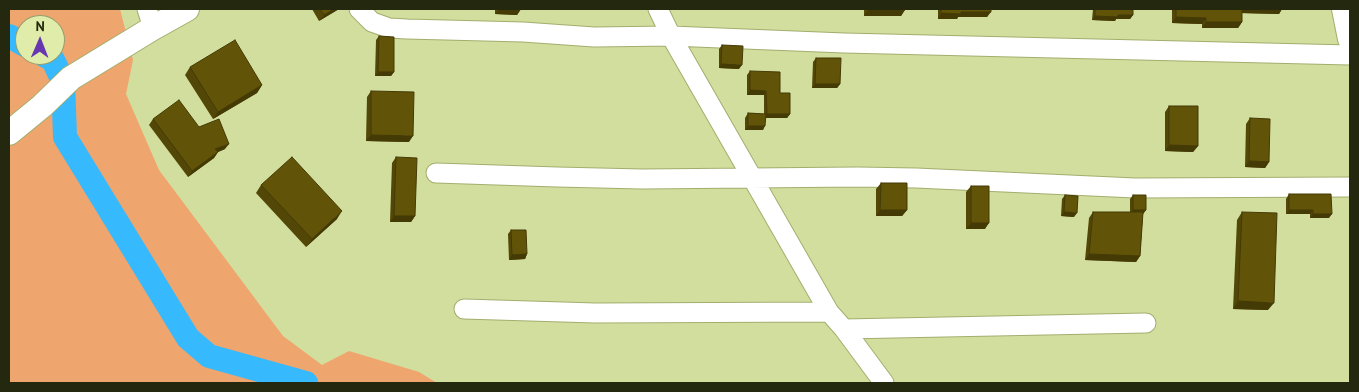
<!DOCTYPE html>
<html>
<head>
<meta charset="utf-8">
<style>
  body { margin:0 }
  #map { position:relative; width:1359px; height:392px; overflow:hidden; background:#d2de9d; font-family:"PT Sans",sans-serif }
  canvas { display:block }
  .frame { position:absolute; inset:0; border:10px solid #24280e; pointer-events:none }
  .north { position:absolute; left:15px; top:15px; width:50px; height:50px; box-sizing:border-box; background:#dfecaa; border:1px solid #949e6c; border-radius:50%; rotate:1deg; font-size:14px; font-weight:700; line-height:20px; text-align:center; color:#24280e }
  .north::after { content:''; display:block; margin:auto; width:18px; height:22px; background:#6637af; clip-path:polygon(50% 0,100% 100%,50% 72%,0 100%) }
</style>
</head>
<body>
<div id="map">
<canvas width="1359" height="392"></canvas>
<div class="frame"></div>
<div class="north">N</div>
</div>
<script>
const ctx = document.querySelector('canvas').getContext('2d');
ctx.lineJoin = 'round';
function fillPath(path, color) {
  ctx.fillStyle = color;
  ctx.fill(path, 'evenodd');
}
function toPath(rows) {
  const path = new Path2D();
  for (const r of rows) {
    path.moveTo(r[0], r[1]);
    for (let i = 2; i < r.length; i += 2) path.lineTo(r[i], r[i + 1]);
  }
  return path;
}
function trace(path, color, width, dash) {
  ctx.strokeStyle = color;
  ctx.lineWidth = width;
  ctx.lineCap = dash ? 'butt' : 'round';
  ctx.setLineDash(dash || []);
  ctx.stroke(path);
}
const green = toPath([
  [9,9,120,9,133,60,126,94,159,170,283,336,322,365,349,351,419,372,437,383,9,383],
  [25,25,55,25,55,55,25,55]
]);
const river = toPath([
  [9,36,25,45],
  [44,55,53,60,63,81,65,137,188,338,209,356,306,383]
]);
const minor = toPath([
  [147,9,153,28],
  [359,9,372,22,389,28,407,29,523,32,594,37,671,36,844,43,1350,55],
  [658,9,671,36,829,312,844,329,884,383],
  [436,173,557,177,642,179,858,177,916,178,1135,188,1350,187],
  [464,309,595,313,829,312],
  [844,329,1146,323]
]);
const major = toPath([
  [1344,9,1350,39],
  [9,133,42,106,71,78,153,28,187,9]
]);
const wall = toPath([
  [312,9,339,9,319,21],
  [495,9,521,9,517,15,495,14],
  [864,9,905,9,901,16,864,16],
  [938,9,991,9,987,17,958,17,957,19,938,19],
  [1093,9,1133,9,1133,15,1130,19,1116,19,1115,21,1092,20],
  [1172,9,1282,9,1279,14,1242,13,1242,22,1238,28,1202,28,1202,24,1172,23],
  [379,36,394,72,391,76,375,76,376,40],
  [722,45,739,69,719,68,719,49],
  [816,58,840,84,837,88,812,88,813,62],
  [190,67,262,85,257,93,213,119,185,75],
  [750,71,780,93,790,114,787,118,766,118,763,130,745,130,745,118,748,113,764,114,764,95,747,95,747,75],
  [371,91,409,142,366,141,367,97],
  [1169,106,1198,146,1193,152,1165,151,1165,112],
  [1250,118,1269,162,1265,168,1245,167,1246,124],
  [153,119,199,127,225,149,218,152,214,158,188,177,149,125],
  [396,157,415,216,411,222,390,222,392,163],
  [881,183,907,210,902,216,876,216,876,189],
  [261,185,337,219,306,247,256,193],
  [971,186,985,229,966,229,966,192],
  [1289,194,1329,218,1310,218,1310,214,1286,214,1286,199],
  [1065,195,1074,217,1061,216,1062,199],
  [1133,195,1146,210,1143,214,1140,256,1136,262,1085,260,1089,218,1093,212,1130,212,1130,199],
  [1242,212,1268,310,1233,309,1237,220],
  [511,230,527,254,525,259,509,260,508,234]
]);
const shadedWall = toPath([
  [334,9,339,9,319,21,324,15],
  [499,9,521,9,517,15,495,14],
  [1241,9,1282,9,1279,14,1238,13],
  [868,10,905,10,901,16,864,16],
  [961,12,991,12,987,17,958,17,957,19,938,19,941,13],
  [1118,15,1133,15,1130,19,1116,19,1115,21,1092,20,1095,16],
  [1176,17,1206,18,1202,24,1172,23],
  [1206,22,1242,22,1238,28,1202,28],
  [721,64,742,65,739,69,719,68],
  [378,72,394,72,391,76,375,76],
  [815,84,840,84,837,88,812,88],
  [262,85,257,93,213,119,218,112],
  [750,90,766,91,764,95,747,95],
  [767,114,790,114,787,118,764,118],
  [748,126,765,126,763,130,745,130],
  [371,135,413,136,409,142,366,141],
  [229,144,225,149,211,155,215,149],
  [1169,145,1198,146,1193,152,1165,151],
  [218,152,214,158,188,177,192,171],
  [1249,161,1269,162,1265,168,1245,167],
  [880,210,907,210,902,216,876,216],
  [1133,210,1146,210,1143,214,1130,214],
  [1289,210,1313,210,1310,214,1286,214],
  [342,211,337,219,306,247,312,239],
  [1064,212,1077,213,1074,217,1061,216],
  [1313,214,1332,214,1329,218,1310,218],
  [394,216,415,216,411,222,390,222],
  [971,223,989,223,985,229,966,229],
  [527,254,525,259,509,260,512,255],
  [1089,254,1140,256,1136,262,1085,260],
  [1238,301,1274,303,1268,310,1233,309]
]);
const building = toPath([
  [320,9,334,9,324,15,320,9],
  [868,9,905,9,905,10,868,10,868,9],
  [941,9,991,9,991,12,961,12,961,14,941,13,941,9],
  [1095,9,1133,9,1133,15,1118,15,1118,17,1095,16,1095,9],
  [1176,9,1242,9,1242,22,1206,22,1206,18,1176,17,1176,9],
  [379,36,394,37,394,72,378,72,379,36],
  [235,40,262,85,218,112,190,67,235,40],
  [722,45,743,46,742,65,721,64,722,45],
  [816,58,841,58,840,84,815,84,816,58],
  [750,71,780,72,780,93,790,93,790,114,767,114,766,91,750,90,750,71],
  [371,91,414,92,413,136,371,135,371,91],
  [179,100,199,127,219,119,229,144,215,149,218,152,192,171,153,119,179,100],
  [1169,106,1198,106,1198,146,1169,145,1169,106],
  [748,113,766,114,765,126,748,126,748,113],
  [1250,118,1270,119,1269,162,1249,161,1250,118],
  [292,157,342,211,312,239,261,185,292,157],
  [396,157,417,158,415,216,394,216,396,157],
  [881,183,907,183,907,210,880,210,881,183],
  [971,186,989,186,989,223,971,223,971,186],
  [1289,194,1331,194,1332,214,1313,214,1313,210,1289,210,1289,194],
  [1065,195,1078,196,1077,213,1064,212,1065,195],
  [1133,195,1146,195,1146,210,1133,210,1133,195],
  [1093,212,1143,212,1140,256,1089,254,1093,212],
  [1242,212,1277,213,1274,303,1238,301,1242,212],
  [511,230,526,230,527,254,512,255,511,230]
]);
fillPath(green, '#efa56e');
trace(river, '#36b9fd', 24);
trace(minor, '#a3ae6e', 21);
trace(major, '#a3ae6e', 26);
trace(minor, '#fff', 19);
trace(major, '#fff', 24);
fillPath(wall, '#534707');
fillPath(shadedWall, '#443a06');
fillPath(building, '#615308');
trace(building, '#443a06', 1);
</script>
</body>
</html>
